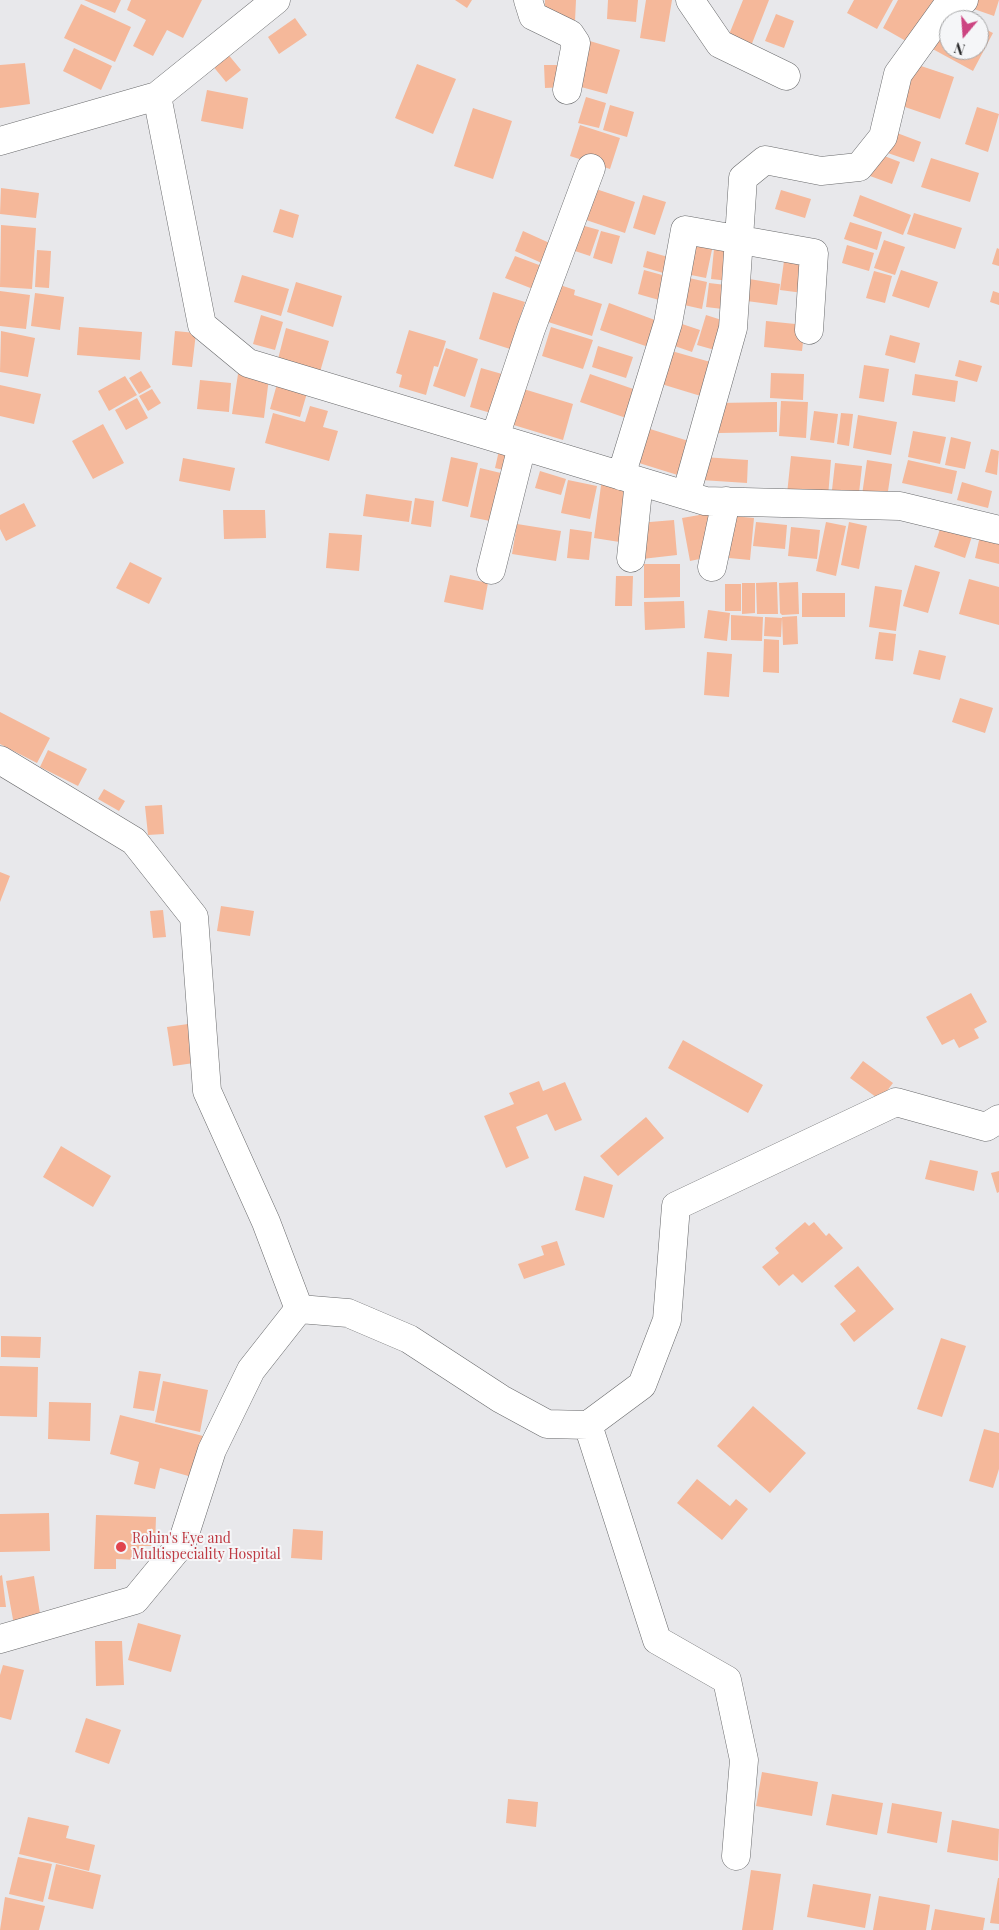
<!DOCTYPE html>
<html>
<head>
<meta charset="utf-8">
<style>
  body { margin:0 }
  #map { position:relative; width:999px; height:1930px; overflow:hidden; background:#e8e8eb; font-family:"Playfair Display",serif }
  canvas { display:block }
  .north { position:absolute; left:939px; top:10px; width:50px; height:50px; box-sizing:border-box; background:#f5f6f8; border:1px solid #a2a3a4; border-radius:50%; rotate:198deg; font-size:14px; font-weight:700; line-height:20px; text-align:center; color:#262627 }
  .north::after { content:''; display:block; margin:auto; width:18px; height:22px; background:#cc4481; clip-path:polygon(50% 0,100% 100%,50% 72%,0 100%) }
</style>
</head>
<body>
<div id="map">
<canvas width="999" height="1930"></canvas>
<div class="north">N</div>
</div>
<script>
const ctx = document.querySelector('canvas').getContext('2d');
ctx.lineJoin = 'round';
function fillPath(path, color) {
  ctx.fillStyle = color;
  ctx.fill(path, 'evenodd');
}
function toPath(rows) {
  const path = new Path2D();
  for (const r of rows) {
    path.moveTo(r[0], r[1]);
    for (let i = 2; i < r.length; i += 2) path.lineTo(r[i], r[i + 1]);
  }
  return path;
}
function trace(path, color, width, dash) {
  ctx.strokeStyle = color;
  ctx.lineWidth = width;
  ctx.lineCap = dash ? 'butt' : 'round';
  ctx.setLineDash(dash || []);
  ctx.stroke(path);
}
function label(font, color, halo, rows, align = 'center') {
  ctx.font = font + ' "Playfair Display",serif';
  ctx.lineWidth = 4;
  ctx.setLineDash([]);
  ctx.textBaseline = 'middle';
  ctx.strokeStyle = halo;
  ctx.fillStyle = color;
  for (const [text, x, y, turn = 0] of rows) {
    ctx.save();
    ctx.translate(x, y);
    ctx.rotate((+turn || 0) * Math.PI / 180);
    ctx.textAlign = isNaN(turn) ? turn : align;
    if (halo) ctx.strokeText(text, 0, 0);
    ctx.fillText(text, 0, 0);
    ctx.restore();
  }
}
const building = toPath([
  [84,0,121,0,115,13],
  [131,0,202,0,183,38,167,30,153,56,133,46,146,20,127,10],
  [455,0,472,0,467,8],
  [545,0,576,0,575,21,544,19],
  [608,0,638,0,636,22,607,19],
  [646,0,672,0,665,42,640,38],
  [743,0,769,0,751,46,728,37],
  [854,0,893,0,877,29,847,13],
  [898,0,937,0,913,45,883,28],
  [974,0,999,0,994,16,971,8],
  [81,4,131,27,115,62,64,38],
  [948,10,968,20,949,20,949,50,979,50,979,26,993,33,973,71,929,47],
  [776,14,794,21,784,48,765,41],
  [295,18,307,35,279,54,268,37],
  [583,39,620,50,607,94,570,84],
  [74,48,112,66,101,90,63,71],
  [227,53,241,70,226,82,212,65],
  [25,63,30,104,0,108,0,65],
  [417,64,456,79,433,134,395,118],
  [915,64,954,77,940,119,902,106],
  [544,65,565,65,566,87,545,88],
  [207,90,248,98,243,129,201,121],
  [586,97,606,103,599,128,578,123],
  [610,105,634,112,627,137,603,130],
  [977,107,999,114,988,152,965,144],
  [473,108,512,121,493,179,454,166],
  [580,125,620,138,610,169,570,156],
  [889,130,921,142,914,162,882,151],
  [879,154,900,162,892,184,870,176],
  [931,158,979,173,970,202,921,187],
  [590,187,635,202,625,233,580,218],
  [1,188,39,193,36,218,0,214],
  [781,190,811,199,805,218,775,209],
  [643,195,666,202,655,235,633,228],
  [860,195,911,215,903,235,853,216],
  [280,209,299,215,293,238,273,232],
  [914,213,962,228,955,249,907,234],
  [850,222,882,232,877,250,844,239],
  [1,225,36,228,32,289,0,287],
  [581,225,599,230,590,256,572,250],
  [523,231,554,245,546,265,515,251],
  [601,231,620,236,612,264,593,258],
  [884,240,905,247,895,275,874,268],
  [692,241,713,245,706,278,686,274],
  [847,245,874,253,869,271,842,263],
  [997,248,999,249,999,266,992,264],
  [714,249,734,251,730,281,711,279],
  [37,250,51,251,49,288,35,287],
  [647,251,675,259,670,275,643,267],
  [515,256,547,268,538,291,505,278],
  [784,261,807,264,803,293,780,290],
  [644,270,673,278,666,302,638,294],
  [901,270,938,282,929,308,892,296],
  [874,271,892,276,885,303,866,298],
  [242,275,289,289,281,316,234,302],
  [680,276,707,282,702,309,675,303],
  [743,278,780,284,777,305,739,300],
  [296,282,342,296,333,327,287,312],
  [709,283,734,286,731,310,706,307],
  [557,284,575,290,574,295,602,304,592,336,545,321],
  [0,291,30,295,26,329,0,326],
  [993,291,999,293,999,305,990,302],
  [493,292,525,302,510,349,479,339],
  [35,293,64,297,60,330,31,326],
  [609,303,663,323,654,349,600,330],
  [261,315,283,322,275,350,253,344],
  [706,315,731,323,722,352,697,345],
  [673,321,700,330,692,352,666,343],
  [766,321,805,325,802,351,764,347],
  [79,327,142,332,140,360,77,355],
  [551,327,593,340,583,369,542,356],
  [286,328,329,341,320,372,278,359],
  [409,330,446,341,438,367,434,366,426,395,399,387,402,375,396,373],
  [1,331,35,338,28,377,0,372],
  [175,331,196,333,192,367,172,365],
  [890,335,920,343,915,363,885,355],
  [598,346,633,357,626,378,592,367],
  [446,348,478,359,465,397,433,386],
  [668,350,714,363,704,397,658,383],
  [959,360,982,366,977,382,955,376],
  [864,365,889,369,884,402,859,398],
  [481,368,509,376,498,415,470,407],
  [141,371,151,387,139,394,129,378],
  [771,373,804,374,803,400,770,398],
  [238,374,269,378,264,418,232,414],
  [590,374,642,392,626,418,580,402],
  [915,374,958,381,955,402,912,395],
  [125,376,137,395,109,411,98,391],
  [200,380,231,383,229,412,197,409],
  [277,384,307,393,300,417,270,409],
  [0,385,41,394,34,424,0,416],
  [517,387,573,404,563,440,507,423],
  [152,389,161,403,148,411,139,396],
  [137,398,148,418,126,430,115,410],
  [781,401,808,402,806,438,779,436],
  [777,402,777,432,719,433,718,403],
  [310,406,328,411,323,427,338,431,329,461,265,443,273,413,305,422],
  [814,411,838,414,834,443,810,440],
  [841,413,853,414,849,446,837,444],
  [858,415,897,422,891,455,853,448],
  [103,424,124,463,93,479,72,441],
  [650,429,695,443,684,477,639,463],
  [913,431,946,437,940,464,908,457],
  [951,437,971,442,965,469,945,465],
  [500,446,517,450,512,472,495,468],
  [991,449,999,451,997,475,985,472],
  [791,456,831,460,828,497,787,494],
  [451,457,478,463,468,507,442,501],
  [703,457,748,460,747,483,701,480],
  [183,458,235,468,230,491,179,481],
  [867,460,892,464,887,498,862,495],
  [908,460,957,471,952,494,902,483],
  [835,463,862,466,859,493,832,490],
  [480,468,505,474,495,522,470,517],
  [540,471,566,479,561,495,535,488],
  [602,478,635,483,626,543,594,538],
  [568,480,597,486,590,519,561,513],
  [962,482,992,491,988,508,957,500],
  [366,494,412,501,409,522,363,516],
  [415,498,434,501,431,527,411,524],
  [24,503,36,526,6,541,0,529,0,515],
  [223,510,265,510,266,538,224,539],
  [711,513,714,556,690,561,682,518],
  [732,516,754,518,750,560,729,558],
  [674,520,677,555,642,559,638,523],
  [943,520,974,530,965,558,934,547],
  [756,522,787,525,785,549,753,546],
  [826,522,846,526,836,576,816,571],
  [849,522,867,526,859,569,841,565],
  [517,524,561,531,556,561,512,554],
  [791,527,820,530,817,559,788,556],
  [570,529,592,532,589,560,567,558],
  [329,533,362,535,359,571,326,568],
  [980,536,999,541,999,564,975,558],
  [130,562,162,578,149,604,116,588],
  [644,564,680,564,680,597,644,598],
  [915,565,940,572,928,613,903,606],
  [450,575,488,583,483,610,444,602],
  [616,576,633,576,632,606,615,606],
  [969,579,999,587,999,625,959,614],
  [777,582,778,614,757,614,756,583],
  [798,582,799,614,782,615,780,613,779,583],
  [742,583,755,583,755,613,742,614],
  [725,584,741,584,741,611,725,611],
  [875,586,902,590,896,631,869,627],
  [802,593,845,593,845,617,802,617],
  [684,601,685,628,645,630,644,602],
  [708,610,730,613,727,641,704,638],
  [731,615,763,617,762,641,731,640],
  [797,616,798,644,783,645,782,617],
  [765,617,782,618,781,637,764,636],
  [879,632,896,634,893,661,875,659],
  [764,639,779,640,779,673,763,672],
  [919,650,946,656,940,680,913,674],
  [707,652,732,654,729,697,704,695],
  [960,698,993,708,985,733,952,722],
  [0,712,50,738,37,763,0,744],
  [48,750,87,769,78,786,40,767],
  [104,789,125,801,119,811,98,799],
  [162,805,164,834,148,835,145,806],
  [0,872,10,876,0,902],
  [221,906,254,911,250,936,217,931],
  [163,910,166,937,153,938,150,911],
  [971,993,987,1022,974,1029,979,1038,959,1048,954,1039,942,1045,926,1017],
  [188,1024,194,1063,173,1066,167,1027],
  [683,1040,763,1085,748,1113,668,1068],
  [863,1061,893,1083,880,1100,850,1078],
  [539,1081,543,1091,565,1082,582,1120,555,1131,547,1114,516,1127,529,1158,506,1168,484,1116,514,1104,509,1093],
  [646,1117,664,1138,618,1176,600,1156],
  [61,1146,111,1176,93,1207,43,1177],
  [930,1160,978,1171,974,1191,925,1179],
  [999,1171,999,1192,997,1193,991,1173],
  [584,1176,613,1185,604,1218,575,1210],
  [805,1222,809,1226,814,1222,826,1236,829,1233,843,1248,802,1283,793,1274,779,1286,762,1267,779,1253,775,1248],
  [557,1241,565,1265,524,1279,518,1264,544,1255,541,1246],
  [858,1266,894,1309,854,1342,840,1324,856,1311,834,1286],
  [1,1336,41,1337,40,1358,1,1357],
  [941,1338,966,1346,942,1417,917,1409],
  [0,1366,38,1367,37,1417,0,1416],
  [139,1371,161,1374,154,1411,133,1408],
  [163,1381,208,1390,200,1432,155,1422],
  [49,1402,91,1403,90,1441,48,1439],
  [753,1406,806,1453,770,1493,717,1446],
  [120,1415,203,1436,192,1477,160,1468,155,1489,134,1484,139,1462,110,1454],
  [984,1429,999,1433,999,1469,993,1488,969,1481],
  [697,1479,730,1506,736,1499,748,1509,722,1540,677,1503],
  [49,1513,50,1551,0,1552,0,1514],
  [96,1515,156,1517,155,1546,139,1546,138,1560,116,1559,116,1569,94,1569],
  [293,1529,323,1531,322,1560,291,1558],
  [2,1575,6,1607,0,1607,0,1576],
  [34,1576,41,1620,14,1625,6,1581],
  [138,1623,181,1635,171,1672,128,1660],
  [95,1641,122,1641,124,1685,96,1686],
  [3,1665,24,1670,11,1720,0,1717,0,1675],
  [86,1718,121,1730,109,1764,75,1752],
  [762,1772,818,1782,812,1816,756,1806],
  [832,1794,883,1803,877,1835,826,1825],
  [508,1799,538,1802,536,1827,506,1823],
  [892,1803,942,1812,937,1843,887,1833],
  [28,1817,69,1826,66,1838,95,1845,89,1871,19,1854],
  [952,1820,999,1829,998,1861,947,1852],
  [18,1857,52,1864,43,1902,9,1894],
  [56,1864,101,1875,93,1909,48,1899],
  [751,1870,781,1874,773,1930,742,1930],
  [998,1878,999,1878,999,1924,990,1923],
  [813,1884,871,1894,865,1928,807,1917],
  [879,1896,930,1905,926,1930,873,1930],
  [5,1897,45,1906,39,1930,0,1930],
  [935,1909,985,1918,983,1930,931,1930]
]);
const minor = toPath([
  [528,0,533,16,570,34,576,43,567,90],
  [690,0,720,44,786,76],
  [157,96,202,325,248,363,705,501,900,506,999,530],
  [0,141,157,96,276,0],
  [495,437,531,329,591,168],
  [621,476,668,323,685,230,814,253,809,330],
  [686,495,733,328,743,178,765,160,821,171,859,167,883,137,898,74,947,6,964,0],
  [631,558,639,481],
  [712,567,726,501],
  [491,570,522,446],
  [0,760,134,841,194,917,207,1091,266,1222,299,1309,251,1370,212,1450,182,1543,135,1600,0,1639],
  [299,1309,348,1313,409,1339,501,1399,547,1424,588,1425,642,1385,667,1320,676,1206,896,1102,986,1127,999,1119],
  [588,1425,657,1640,727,1680,744,1760,736,1856]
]);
const markers = [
  [121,1547,6,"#e0444e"]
];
const healthNames = [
  ["Rohin's Eye and",132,1539],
  ["Multispeciality Hospital",132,1555]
];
fillPath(building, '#f5b89a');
trace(minor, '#696a6c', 29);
trace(minor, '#fff', 28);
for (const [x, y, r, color] of markers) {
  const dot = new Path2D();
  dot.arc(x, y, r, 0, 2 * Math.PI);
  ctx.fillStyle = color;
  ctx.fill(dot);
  trace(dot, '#f5f6f8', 2);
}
label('14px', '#be3a42', '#f5f6f8', healthNames, 'left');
</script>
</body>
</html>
